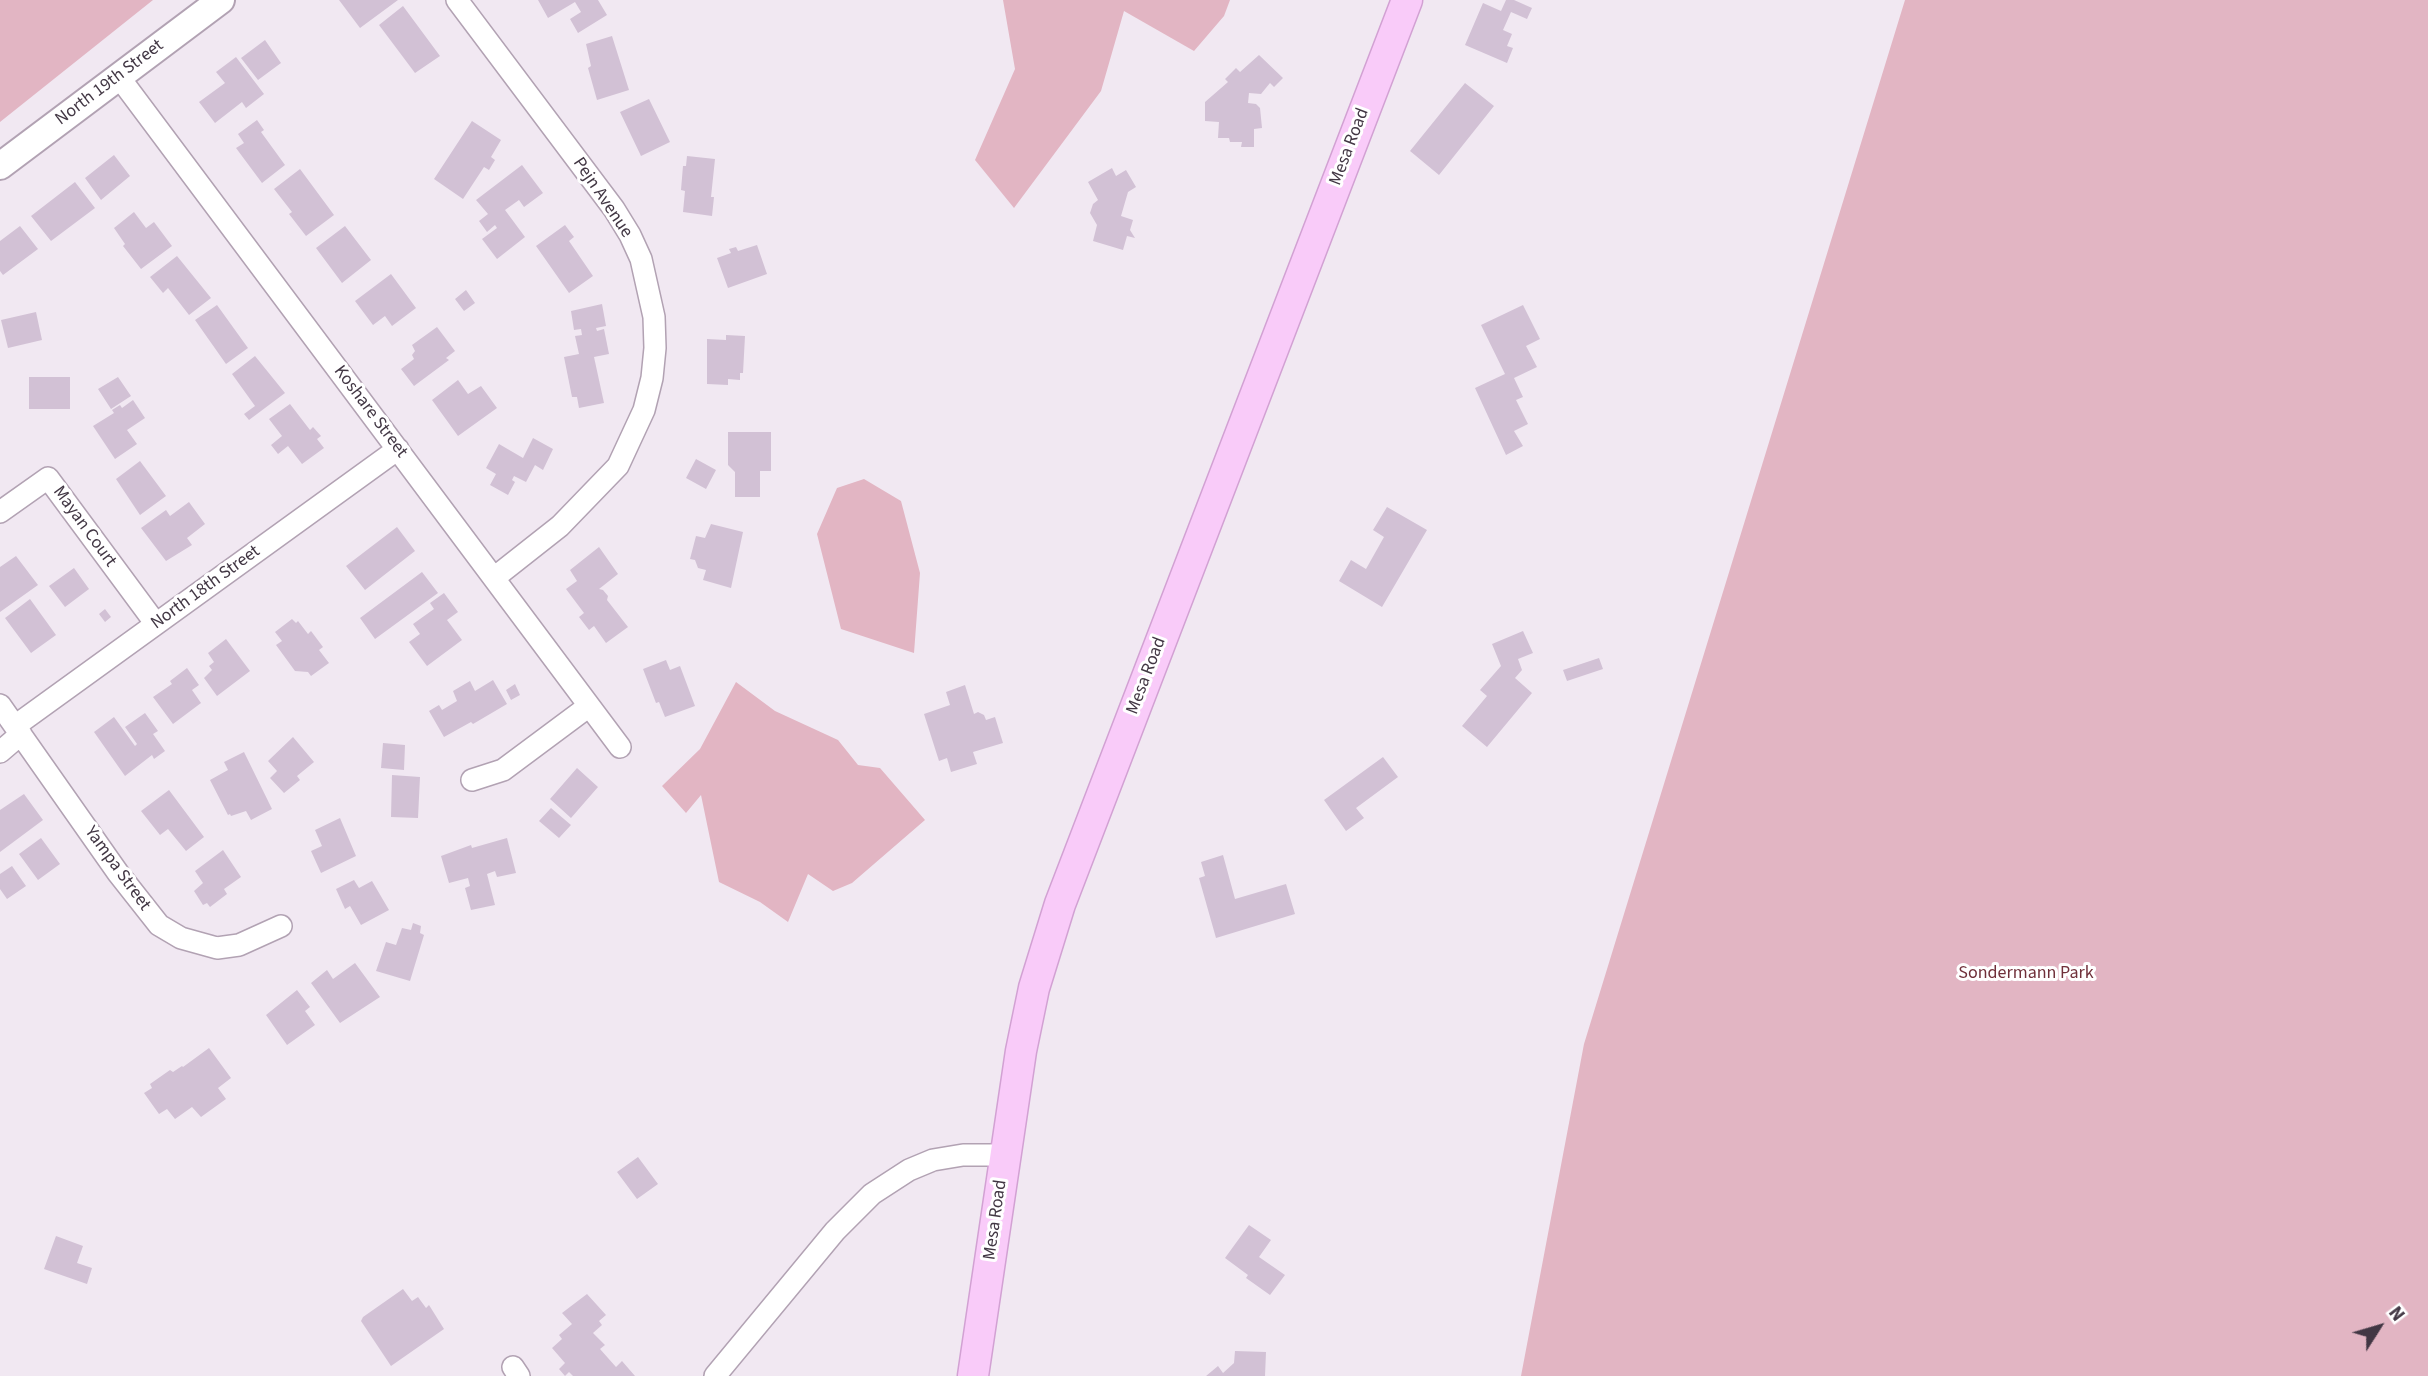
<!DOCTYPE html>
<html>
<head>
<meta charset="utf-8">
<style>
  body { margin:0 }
  #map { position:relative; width:2428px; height:1376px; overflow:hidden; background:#f1e8f2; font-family:"Source Sans 3",sans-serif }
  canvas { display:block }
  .north { position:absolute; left:2344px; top:1292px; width:70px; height:70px; -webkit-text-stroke:5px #fff; paint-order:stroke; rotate:53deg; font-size:19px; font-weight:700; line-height:28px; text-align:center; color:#423744 }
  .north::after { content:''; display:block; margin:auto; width:24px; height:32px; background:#423744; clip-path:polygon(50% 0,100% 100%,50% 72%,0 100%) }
</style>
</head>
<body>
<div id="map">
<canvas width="2428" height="1376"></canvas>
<div class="north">N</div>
</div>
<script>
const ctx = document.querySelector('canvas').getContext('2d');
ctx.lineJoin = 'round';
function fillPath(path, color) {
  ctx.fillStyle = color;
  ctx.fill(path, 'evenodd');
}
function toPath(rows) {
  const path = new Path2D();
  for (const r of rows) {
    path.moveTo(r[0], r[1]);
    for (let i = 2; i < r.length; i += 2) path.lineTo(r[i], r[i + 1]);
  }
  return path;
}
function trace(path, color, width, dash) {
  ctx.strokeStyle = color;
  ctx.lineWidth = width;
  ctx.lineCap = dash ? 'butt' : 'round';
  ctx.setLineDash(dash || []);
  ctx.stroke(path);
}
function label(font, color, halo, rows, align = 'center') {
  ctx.font = font + ' "Source Sans 3",sans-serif';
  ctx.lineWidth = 6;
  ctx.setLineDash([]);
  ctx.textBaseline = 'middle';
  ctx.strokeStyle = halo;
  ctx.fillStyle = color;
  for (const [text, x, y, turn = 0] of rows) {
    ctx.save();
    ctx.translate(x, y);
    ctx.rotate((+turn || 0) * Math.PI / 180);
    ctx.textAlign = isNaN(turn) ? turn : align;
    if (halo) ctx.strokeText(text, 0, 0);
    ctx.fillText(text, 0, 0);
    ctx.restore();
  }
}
const green = toPath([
  [0,0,153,0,0,122],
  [1003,0,1230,0,1224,16,1194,51,1124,11,1101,91,1014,208,975,160,1015,69],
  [1905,0,2428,0,2428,1376,1521,1376,1584,1044],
  [864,479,901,501,920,573,914,653,841,629,817,534,837,488],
  [736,682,775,711,838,740,858,765,880,768,925,820,852,883,833,891,808,874,788,922,760,902,719,882,701,795,686,813,662,786,700,749]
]);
const building = toPath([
  [339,0,398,0,360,28],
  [538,0,598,0,607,15,578,33,570,19,581,12,575,2,548,18],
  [1506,0,1514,0,1532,8,1527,19,1511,12,1503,30,1512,34,1507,46,1513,48,1507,63,1465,45,1483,3,1501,11],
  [403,6,440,56,415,73,379,25],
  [612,36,629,90,597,100,588,68,591,66,586,44],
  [265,40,281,63,258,80,241,58],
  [1259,55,1283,78,1274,87,1270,83,1261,94,1249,93,1248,103,1256,104,1260,108,1262,128,1254,129,1254,147,1241,147,1242,142,1230,142,1229,138,1218,138,1219,122,1205,121,1205,102,1228,82,1225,79,1236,68,1240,72],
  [236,57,264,94,246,108,242,102,215,123,199,102,225,83,216,72],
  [1465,83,1494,106,1439,175,1410,151],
  [649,99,670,142,641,156,620,112],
  [257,120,264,130,261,132,285,165,262,183,236,148,244,143,238,134],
  [472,121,501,140,491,157,495,160,489,170,484,167,463,199,434,179],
  [114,155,130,176,101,200,85,178],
  [687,156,715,159,711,197,714,197,712,216,683,212,685,191,681,190,683,166,686,166],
  [522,165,543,193,524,207,519,200,505,210,525,237,497,259,482,239,497,228,495,225,487,232,479,221,488,214,476,200],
  [1112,168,1116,176,1126,170,1136,187,1128,192,1121,216,1133,220,1130,230,1135,238,1127,236,1123,250,1093,241,1097,225,1090,213,1093,204,1098,200,1088,182],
  [300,169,334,215,306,236,289,214,292,212,274,189],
  [75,182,95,208,51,241,31,216],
  [134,212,146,228,154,222,172,246,141,269,123,246,125,244,114,228],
  [565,225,574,237,569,241,593,276,569,293,536,246],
  [20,226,38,249,3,275,0,271,0,241],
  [345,226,371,260,342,283,316,248],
  [757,245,767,274,728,288,717,258,731,253,729,249,736,247,738,251],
  [177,256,211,298,189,315,168,288,163,293,150,277],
  [391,274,416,308,392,326,385,316,373,325,355,301],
  [466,290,475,303,464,311,455,299],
  [602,304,606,326,596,328,597,331,604,329,609,354,594,357,604,403,579,408,577,397,572,397,564,357,579,354,575,336,582,335,581,329,574,330,571,311],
  [217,305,248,348,226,364,195,320],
  [1523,305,1540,339,1526,346,1537,367,1514,378,1523,397,1516,400,1528,424,1514,431,1523,446,1506,455,1475,388,1505,374,1481,325],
  [36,312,42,340,8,348,1,320],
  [437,327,455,351,446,358,449,360,414,386,401,369,414,359,412,355,415,351,412,345],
  [726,335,745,336,743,373,740,373,740,380,728,379,728,385,707,384,707,339,726,340],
  [255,356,285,393,249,420,244,414,255,406,232,374],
  [29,377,70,377,70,409,29,409],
  [118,377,131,396,111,409,98,389],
  [458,380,468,394,481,386,497,408,458,436,432,400],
  [133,400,145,418,127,430,137,444,115,459,93,426,114,413,112,410,120,405,122,408],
  [290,404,310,430,313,427,321,436,317,439,324,448,302,464,288,446,278,454,271,445,282,436,269,419],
  [728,432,771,432,771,471,760,471,760,497,735,497,735,472,728,465],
  [533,438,553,449,543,470,535,465,526,482,514,476,512,480,515,482,508,495,490,485,496,474,486,468,499,444,523,458],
  [696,459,716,470,706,489,686,478],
  [140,461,166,496,140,515,116,479],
  [189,502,205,524,187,538,192,545,166,561,141,528,166,510,170,516],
  [1387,507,1427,530,1382,607,1339,581,1351,560,1366,569,1384,537,1373,530],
  [711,524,743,532,731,588,703,580,706,570,698,568,695,560,690,559,696,536,705,538],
  [397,527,415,551,365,590,346,566],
  [599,547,618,574,599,589,603,590,608,596,607,600,628,627,606,643,594,626,589,630,579,617,584,613,566,589,577,581,570,570],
  [16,556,38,585,0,612,0,567],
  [74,568,89,589,65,607,49,586],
  [422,572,438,593,375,639,360,618],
  [444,593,458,612,447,620,462,640,427,666,409,642,420,634,413,624,434,609,430,603],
  [30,599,56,635,31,653,5,618],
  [105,609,111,617,105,622,99,614],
  [292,619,296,623,298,621,308,634,311,631,323,647,319,650,329,663,311,676,308,672,295,671,276,645,282,641,275,632],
  [1523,631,1533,653,1518,659,1522,670,1515,678,1532,693,1487,747,1462,726,1487,696,1480,690,1501,666,1492,644],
  [226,639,250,671,217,696,204,678,212,670,209,666,214,662,208,653],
  [1599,658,1603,669,1567,681,1563,670],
  [666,660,670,670,680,666,695,706,665,717,659,702,656,703,643,669],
  [187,668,199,685,192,690,201,703,173,724,153,697,172,684,170,681],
  [493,680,507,704,473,724,471,722,444,737,429,711,439,705,442,710,457,701,453,691,470,681,475,691],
  [515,684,520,695,511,700,506,690],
  [965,685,974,714,978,712,984,715,986,720,995,717,1003,743,973,752,977,764,951,772,947,758,939,761,924,714,950,705,946,692],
  [145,713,158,731,153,734,165,751,154,759,152,755,125,776,94,732,114,717,135,746,137,744,125,727],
  [293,737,314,762,297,776,300,780,284,793,270,778,277,771,268,761],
  [383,743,405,745,404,770,381,768],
  [244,752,272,809,251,820,246,811,231,816,230,814,228,815,210,780,228,770,224,762],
  [1383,757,1398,777,1356,808,1364,818,1346,831,1324,800],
  [577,768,598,787,571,818,550,799],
  [392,775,420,777,418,818,391,817],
  [169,790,204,837,186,851,168,829,160,835,141,811],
  [24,794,43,820,0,852,0,810],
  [551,808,571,825,559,838,539,821],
  [340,818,356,856,321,873,311,851,322,846,315,830],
  [41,838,60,864,38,880,19,854],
  [507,838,516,873,497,877,495,871,487,874,495,905,471,910,465,888,470,886,468,878,449,883,441,856,471,845,472,848],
  [223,850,241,877,224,889,227,894,210,907,207,903,203,905,194,891,203,883,195,871],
  [1223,855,1235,899,1286,884,1295,914,1216,938,1199,878,1205,876,1201,862],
  [12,866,26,886,7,899,0,889,0,874],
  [354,880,359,888,372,881,389,910,361,925,350,906,345,909,336,889],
  [413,923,421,926,420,933,424,935,410,981,376,971,386,942,396,945,402,928,411,930],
  [355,963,380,997,340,1023,311,983,327,970,333,979],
  [297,990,310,1007,305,1011,315,1025,287,1045,266,1015],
  [209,1048,231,1078,218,1088,226,1099,201,1117,192,1107,175,1119,167,1109,159,1114,144,1093,152,1088,150,1084,170,1070,173,1072,182,1066,183,1067],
  [638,1157,658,1184,637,1199,617,1172],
  [1249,1225,1271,1240,1259,1257,1285,1275,1270,1295,1246,1278,1248,1275,1225,1258],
  [56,1236,83,1246,77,1263,92,1268,87,1284,44,1269],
  [403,1289,412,1301,418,1297,426,1308,429,1305,444,1329,391,1366,361,1321,363,1317],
  [587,1294,606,1315,599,1321,602,1325,593,1333,605,1345,600,1349,616,1367,622,1361,635,1376,573,1376,569,1372,565,1376,559,1369,565,1363,552,1348,562,1339,559,1335,572,1324,562,1313],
  [1235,1351,1266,1352,1265,1376,1206,1376,1218,1366,1223,1373,1234,1363]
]);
const minor = toPath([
  [457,0,614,209,630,235,641,259,654,317,655,348,652,378,644,410,618,466,560,526,494,578],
  [119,77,620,747],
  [0,512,48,478,156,624],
  [0,705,118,873,159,925,181,938,217,948,239,945,281,926],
  [15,726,398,449],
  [0,752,21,734],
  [472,780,503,770,589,706],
  [513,1367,519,1376],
  [715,1376,835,1231,872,1194,909,1170,933,1160,963,1155,1005,1155]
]);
const tertiary = toPath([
  [0,166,221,0]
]);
const secondary = toPath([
  [973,1376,1021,1051,1034,988,1060,904,1407,0]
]);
const streetNames = [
  ["North 19th Street",110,83,-37],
  ["Mesa Road",1350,147,-69],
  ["Pejn Avenue",602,198,56],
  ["Koshare Street",370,412,53],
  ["Mayan Court",84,527,54],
  ["North 18th Street",206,588,-36],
  ["Mesa Road",1147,676,-69],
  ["Yampa Street",117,869,54],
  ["Mesa Road",996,1220,-82]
];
const parkNames = [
  ["Sondermann Park",2026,974]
];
fillPath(green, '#e2b5c3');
fillPath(building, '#d2c1d5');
trace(minor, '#b2a2b3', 24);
trace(tertiary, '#b2a2b3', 30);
trace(secondary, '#d2a1d3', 33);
trace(minor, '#fff', 21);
trace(tertiary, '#fff', 26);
trace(secondary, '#f9cbf9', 30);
label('18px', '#423744', '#fff', streetNames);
label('18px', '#70303a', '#fff', parkNames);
</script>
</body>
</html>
